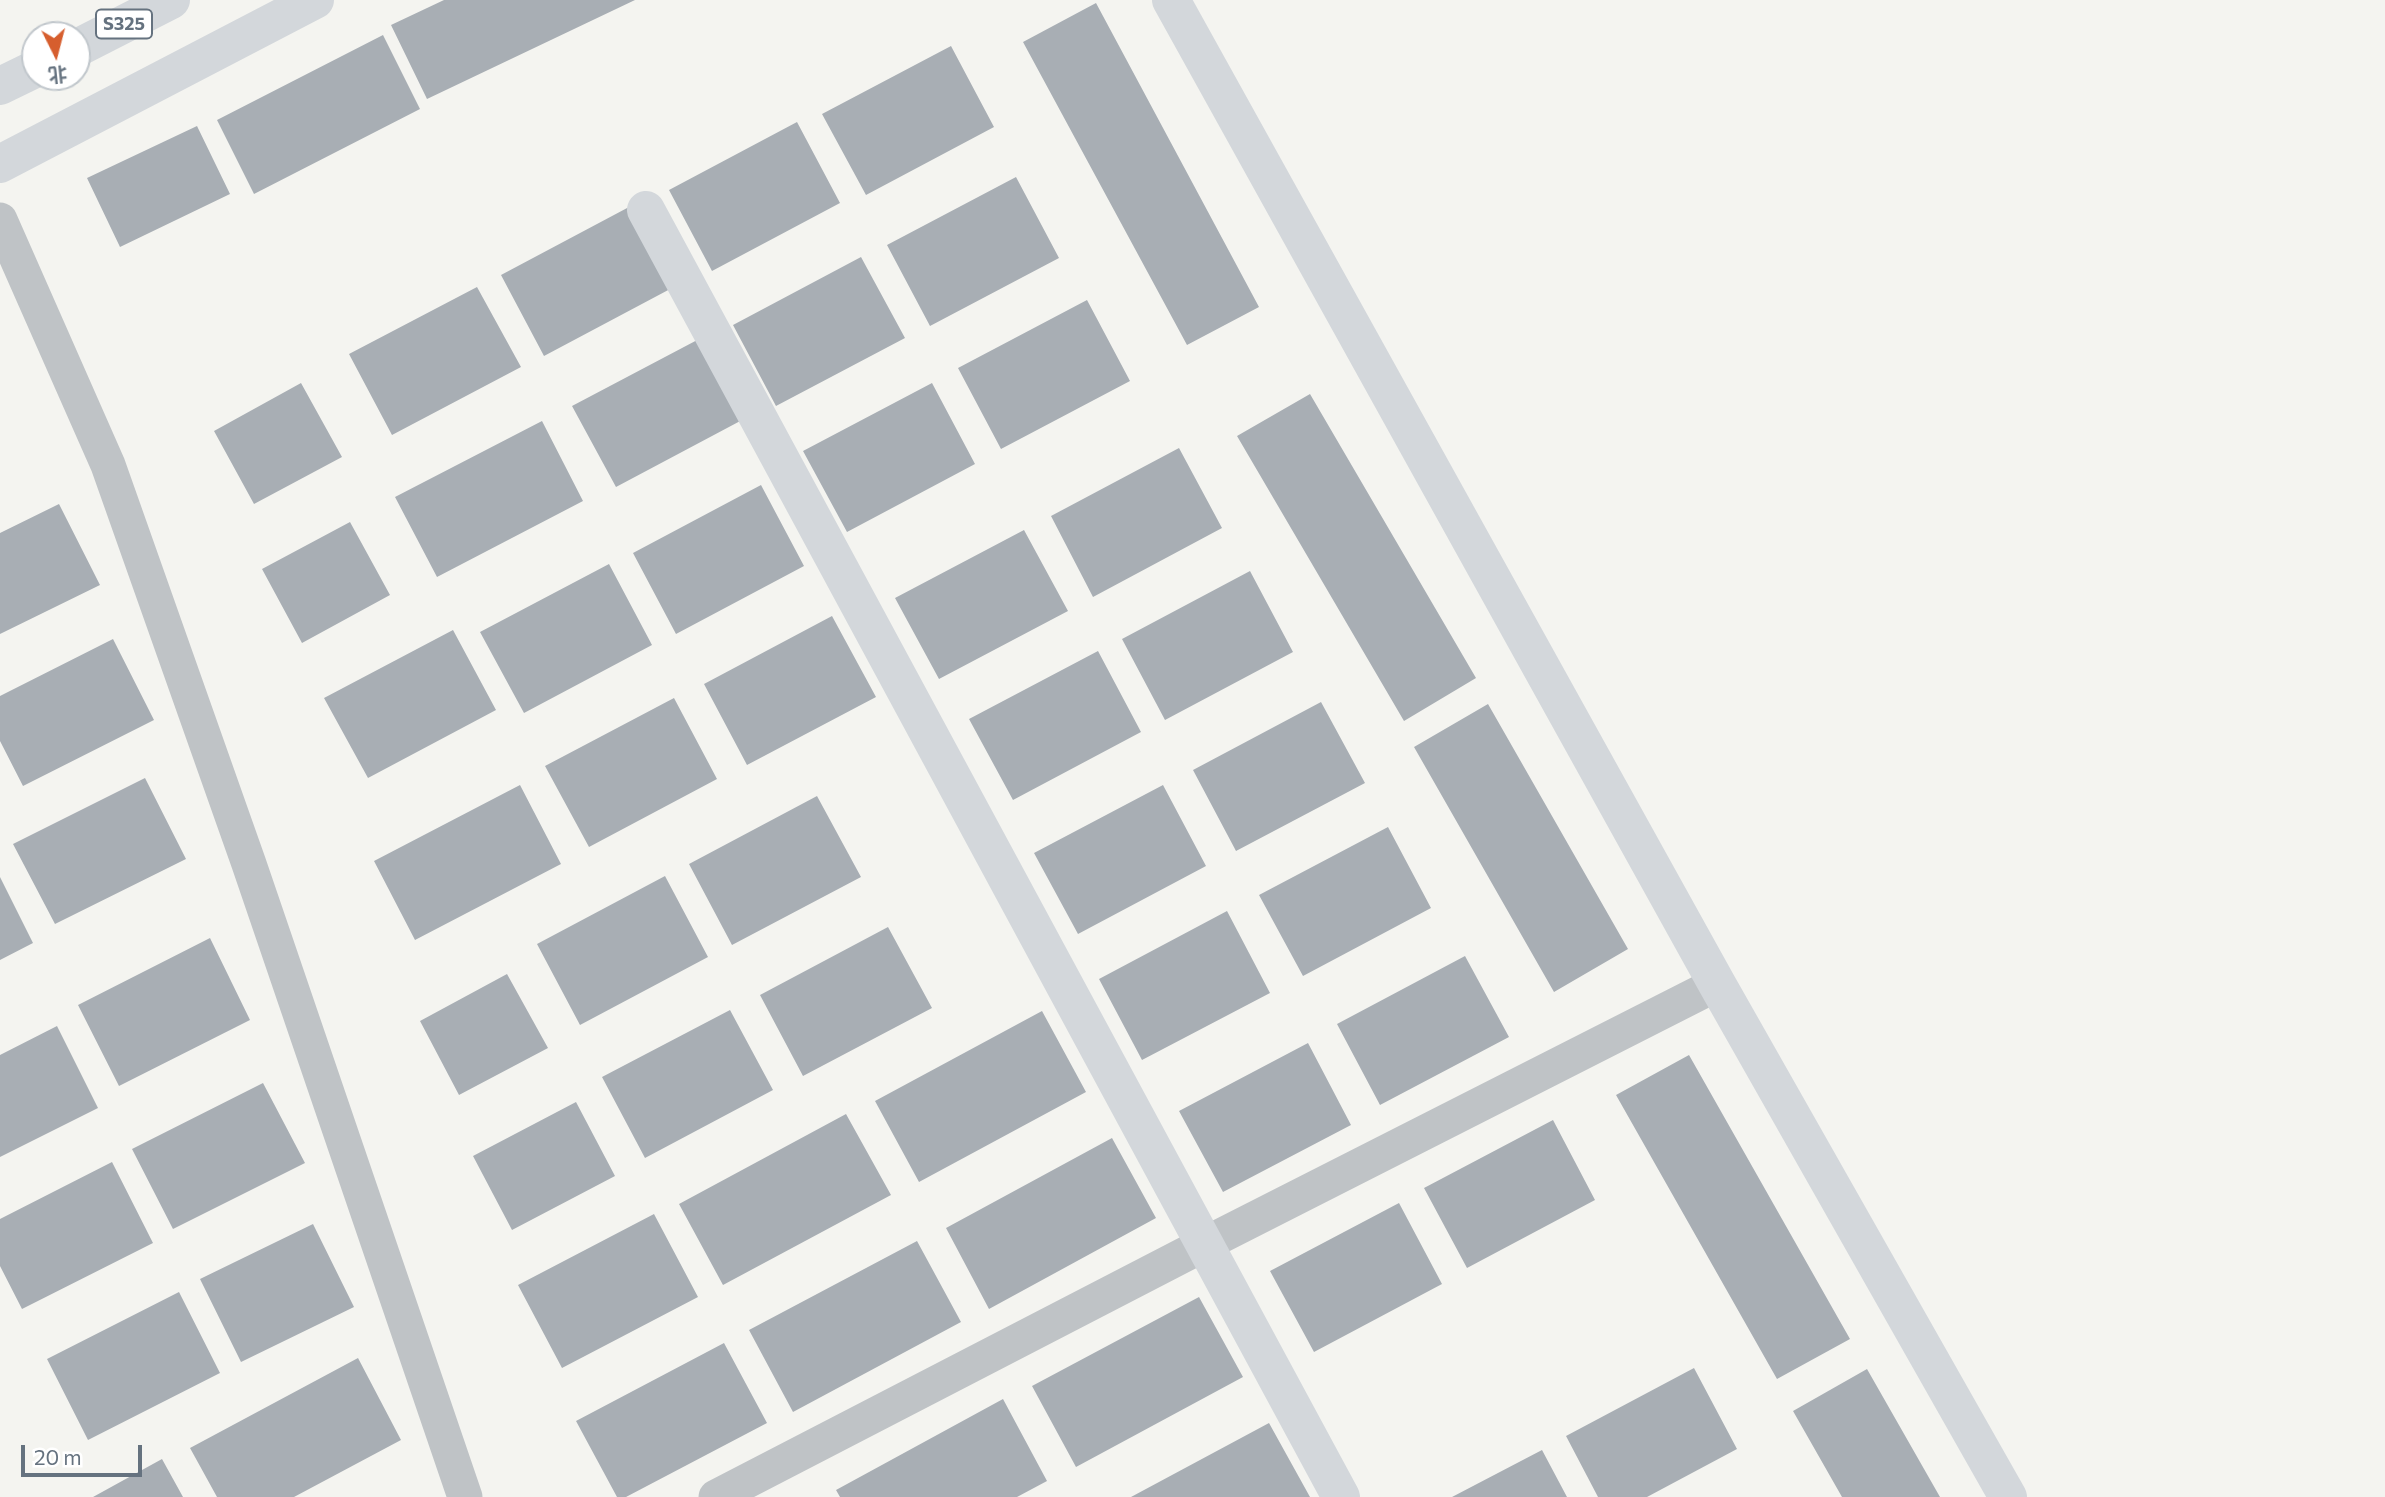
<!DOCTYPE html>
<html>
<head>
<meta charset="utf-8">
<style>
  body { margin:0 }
  #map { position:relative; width:2385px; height:1497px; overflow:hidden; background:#f4f4f0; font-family:Commissioner,"Noto Sans SC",sans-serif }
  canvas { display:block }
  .north { position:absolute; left:21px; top:21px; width:70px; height:70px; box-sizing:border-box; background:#fff; border:2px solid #c1c7cc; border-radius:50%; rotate:174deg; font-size:19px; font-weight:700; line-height:28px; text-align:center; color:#65727f }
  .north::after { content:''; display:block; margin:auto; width:24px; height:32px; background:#d65e2e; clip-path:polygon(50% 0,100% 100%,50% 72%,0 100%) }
  .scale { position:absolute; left:21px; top:1445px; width:121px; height:32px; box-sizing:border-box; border:4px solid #65727f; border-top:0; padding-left:9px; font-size:21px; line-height:24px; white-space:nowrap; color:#65727f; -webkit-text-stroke:5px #fff; paint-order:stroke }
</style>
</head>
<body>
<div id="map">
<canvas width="2385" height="1497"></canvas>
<div class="north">北</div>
<div class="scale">20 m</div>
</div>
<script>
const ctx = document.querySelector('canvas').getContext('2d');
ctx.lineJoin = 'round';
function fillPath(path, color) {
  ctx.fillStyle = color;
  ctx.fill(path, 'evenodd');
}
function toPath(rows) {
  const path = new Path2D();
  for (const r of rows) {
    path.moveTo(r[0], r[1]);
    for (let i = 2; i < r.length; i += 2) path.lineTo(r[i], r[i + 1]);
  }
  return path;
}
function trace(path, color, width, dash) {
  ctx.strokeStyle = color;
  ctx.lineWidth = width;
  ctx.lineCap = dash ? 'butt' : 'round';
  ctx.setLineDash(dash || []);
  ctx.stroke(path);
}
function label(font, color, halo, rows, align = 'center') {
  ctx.font = font + ' Commissioner,sans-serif';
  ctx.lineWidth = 7;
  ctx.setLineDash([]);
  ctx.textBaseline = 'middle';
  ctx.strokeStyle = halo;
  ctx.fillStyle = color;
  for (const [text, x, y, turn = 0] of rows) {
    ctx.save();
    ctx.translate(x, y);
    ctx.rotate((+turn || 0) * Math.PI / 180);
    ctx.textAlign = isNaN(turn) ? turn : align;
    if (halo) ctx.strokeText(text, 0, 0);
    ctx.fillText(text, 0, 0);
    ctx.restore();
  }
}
const building = toPath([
  [444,0,635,0,427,99,391,25],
  [1096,3,1259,307,1187,345,1023,42],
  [383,35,420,109,254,194,217,120],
  [951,46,994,127,866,195,822,114],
  [797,122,840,203,712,271,669,190],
  [197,126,230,194,120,247,87,178],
  [1016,177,1059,258,930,326,887,245],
  [629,207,672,288,544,356,501,275],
  [861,257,905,338,776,406,733,325],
  [477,287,521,367,392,435,349,354],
  [1087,300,1130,381,1001,449,958,368],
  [701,338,744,419,616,487,572,406],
  [301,383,342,457,254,504,214,431],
  [932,383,975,464,847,532,803,451],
  [1310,394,1476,678,1404,721,1237,436],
  [542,421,583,501,437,577,395,497],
  [1179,448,1222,528,1093,597,1051,516],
  [761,485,804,566,676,634,633,553],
  [59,504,100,585,0,634,0,533],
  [350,522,390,595,302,643,262,569],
  [1024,530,1068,611,939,679,895,598],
  [609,564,652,645,524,713,480,632],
  [1250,571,1293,652,1165,720,1122,639],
  [832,616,876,697,747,765,704,684],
  [453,630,496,710,368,778,324,698],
  [113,639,154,720,23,786,0,741,0,696],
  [1098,651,1141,732,1013,800,969,719],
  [674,698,717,779,589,847,545,766],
  [1321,702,1365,783,1236,851,1193,770],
  [1488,704,1628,949,1554,992,1414,747],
  [145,778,186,859,55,924,13,844],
  [520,785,561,864,415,940,374,861],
  [1163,785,1206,866,1078,934,1034,853],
  [817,796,861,877,732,945,689,864],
  [1388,827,1431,908,1303,976,1259,895],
  [665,876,708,957,580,1025,537,944],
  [0,877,33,943,0,960],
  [1227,911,1270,993,1142,1060,1099,979],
  [888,927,932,1008,803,1076,760,995],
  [210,938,250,1020,119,1086,78,1005],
  [1465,956,1509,1037,1380,1105,1337,1024],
  [507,974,548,1048,459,1095,420,1021],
  [730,1010,773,1090,645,1158,602,1077],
  [1042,1011,1086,1092,919,1182,875,1101],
  [57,1026,98,1108,0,1157,0,1055],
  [1308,1043,1351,1125,1223,1192,1179,1111],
  [1689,1055,1850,1339,1777,1379,1616,1095],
  [263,1083,305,1163,173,1229,132,1149],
  [576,1102,615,1176,512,1230,473,1156],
  [846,1114,891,1195,723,1285,679,1204],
  [1553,1120,1595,1200,1467,1268,1424,1188],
  [1112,1138,1156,1218,989,1309,946,1228],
  [112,1162,153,1243,22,1309,0,1266,0,1219],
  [1399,1203,1442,1284,1314,1352,1270,1271],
  [654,1214,698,1297,562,1368,518,1285],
  [313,1224,354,1307,241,1362,200,1279],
  [917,1241,961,1322,793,1412,749,1330],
  [179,1292,220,1373,88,1440,47,1359],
  [1199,1297,1243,1377,1076,1467,1032,1386],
  [724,1343,767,1423,626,1497,617,1497,576,1421],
  [358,1358,401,1440,294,1497,217,1497,190,1448],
  [1694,1368,1737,1449,1647,1497,1598,1497,1566,1436],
  [1867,1369,1940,1497,1842,1497,1793,1411],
  [1003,1399,1047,1481,1017,1497,840,1497,836,1490],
  [1269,1423,1310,1497,1131,1497],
  [1542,1450,1567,1497,1452,1497],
  [162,1459,183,1497,93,1497]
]);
const street = toPath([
  [0,220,108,465,249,864,465,1497],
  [716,1497,1205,1244,1717,984]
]);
const secondary = toPath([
  [1171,0,1717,984,2008,1497],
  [0,164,315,0],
  [646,210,1341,1497]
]);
const primary = toPath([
  [77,48,171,0],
  [0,86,35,69]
]);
const shields = [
  [124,24,56]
];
const shieldNames = [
  ["S325",124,24]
];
fillPath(building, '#a8aeb4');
trace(street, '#bfc3c6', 35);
trace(secondary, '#d3d7db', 38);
trace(primary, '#d3d7db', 38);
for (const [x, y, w] of shields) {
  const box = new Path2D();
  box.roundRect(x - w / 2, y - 14.5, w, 29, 5);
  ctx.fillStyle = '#fff';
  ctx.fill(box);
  trace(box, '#65727f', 2);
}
label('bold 18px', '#65727f', null, shieldNames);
</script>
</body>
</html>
